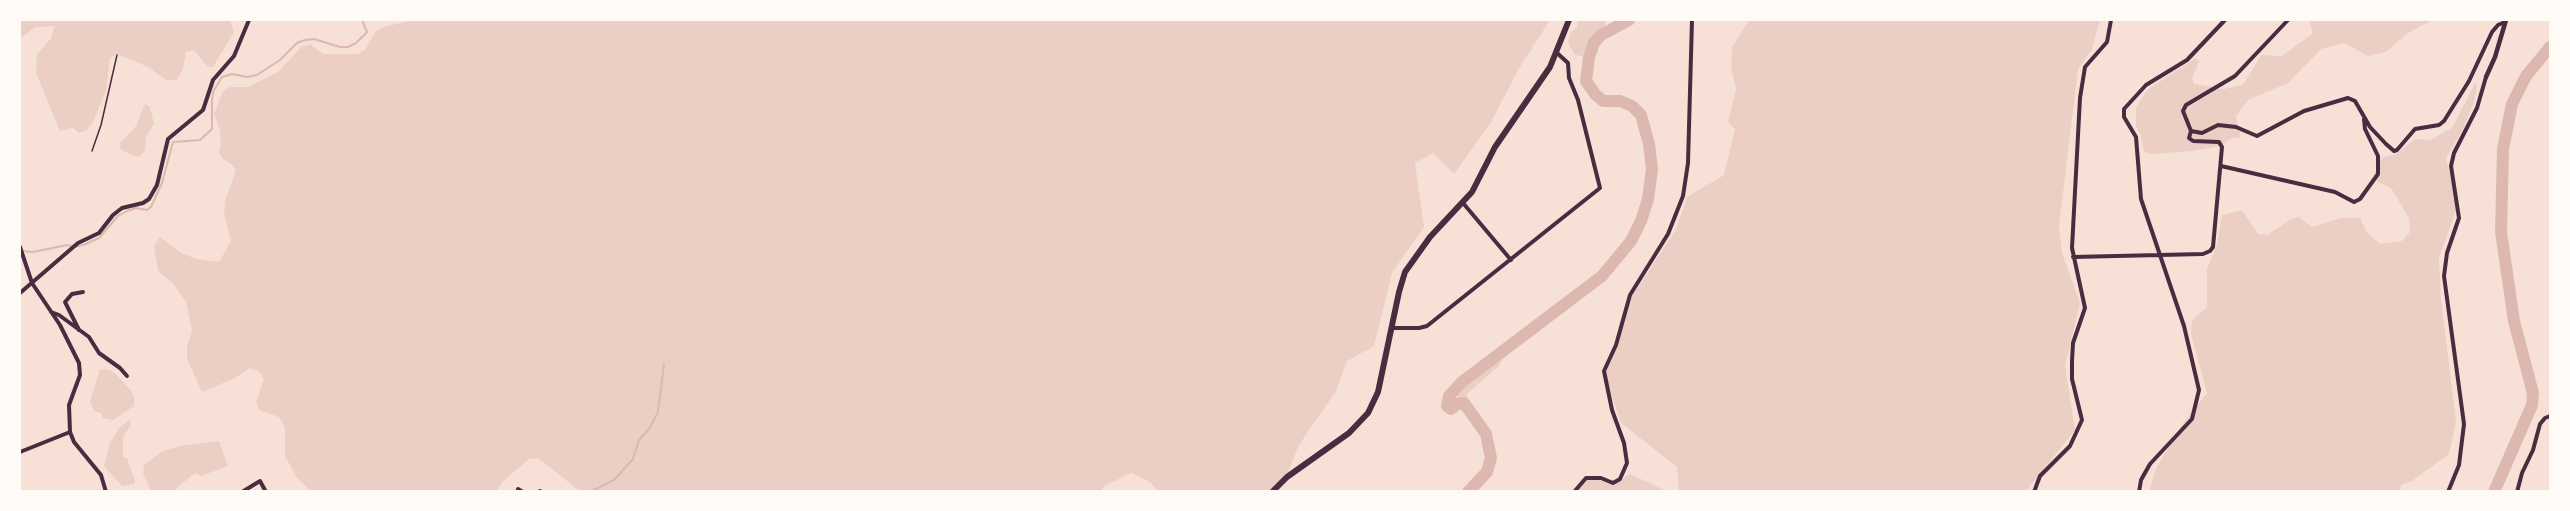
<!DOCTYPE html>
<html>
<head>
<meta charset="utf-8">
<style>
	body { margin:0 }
	#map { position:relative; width:2570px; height:511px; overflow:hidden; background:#f7e1d7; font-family:Lato,sans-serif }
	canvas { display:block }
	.frame { position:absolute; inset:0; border:21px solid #fffaf5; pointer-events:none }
</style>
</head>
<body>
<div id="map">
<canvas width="2570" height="511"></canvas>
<div class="frame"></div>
</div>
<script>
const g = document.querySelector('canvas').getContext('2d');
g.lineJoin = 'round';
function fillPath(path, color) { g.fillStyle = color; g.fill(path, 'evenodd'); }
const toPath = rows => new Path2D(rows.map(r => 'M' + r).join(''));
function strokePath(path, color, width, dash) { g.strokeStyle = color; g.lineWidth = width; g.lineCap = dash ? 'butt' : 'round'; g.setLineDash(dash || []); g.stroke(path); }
fillPath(toPath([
	[20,20,230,20,234,32,213,67,208,67,194,50,186,52,183,69,177,80,166,80,148,67,117,54,110,58,106,91,93,122,86,131,79,133,73,128,60,131,36,73,37,54,51,38,55,26,36,27,20,38],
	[414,20,1550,20,1518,70,1491,122,1454,174,1433,153,1415,163,1424,227,1392,273,1374,346,1347,361,1336,391,1299,445,1288,472,1269,491,1158,491,1150,482,1131,473,1103,487,1102,492,581,492,538,458,529,459,502,482,497,491,311,491,297,478,285,456,285,427,279,417,259,410,256,402,264,379,259,371,250,368,235,378,202,392,187,359,187,346,192,331,186,302,173,283,158,271,154,246,160,237,181,253,197,259,219,262,231,241,224,213,226,198,236,170,231,164,223,159,219,152,221,145,220,130,214,114,223,91,230,87,248,87,278,72,301,47,310,44,323,54,358,54,365,50,375,32,383,27],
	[1578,20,1602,20,1605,22,1605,28,1594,39,1582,56,1575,55,1568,42,1571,32,1577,28],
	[1749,20,2100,20,2092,49,2078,69,2059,226,2062,253,2080,303,2065,366,2075,430,2026,491,1679,491,1677,467,1621,423,1605,375,1610,360,1622,330,1630,300,1676,229,1687,197,1724,175,1735,129,1728,122,1736,89,1731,67,1732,48],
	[2309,20,2432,20,2408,33,2386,52,2368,56,2344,43,2321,49,2288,83,2248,100,2236,116,2241,138,2232,138,2220,146,2193,151,2152,154,2144,152,2141,136,2136,126,2136,108,2147,90,2196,58,2199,62,2192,78,2194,84,2224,89,2243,85,2261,55,2282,56,2313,33],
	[2476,82,2477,88,2474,102,2462,131,2446,158,2457,207,2439,258,2441,299,2456,422,2449,454,2412,481,2401,485,2400,491,2149,492,2156,469,2183,423,2207,393,2191,334,2192,320,2207,307,2207,269,2217,244,2222,215,2242,210,2258,234,2267,235,2291,219,2299,217,2312,227,2341,218,2360,218,2366,231,2380,244,2402,241,2410,232,2409,218,2391,188,2378,182,2374,174,2382,158,2396,154,2415,139,2430,140,2452,128],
	[145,104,150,107,154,124,146,136,145,150,140,157,135,156,121,150,119,144,136,126],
	[1505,354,1499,366,1467,394,1468,400,1463,402,1457,399,1460,388,1477,373],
	[100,369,110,370,116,374,132,392,134,398,134,406,113,420,103,418,101,413,94,411,90,401],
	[129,420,131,424,123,438,123,457,127,458,135,481,134,484,122,486,104,466,110,443,120,427],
	[219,441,228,466,201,476,195,473,173,491,151,491,143,473,144,465,149,461,163,451,180,446],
	[1630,474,1666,491,1575,492,1584,480,1592,478,1615,484]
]), '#ebcfc5');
strokePath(toPath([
	[22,251,33,252,67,245,75,247,86,244,99,238,118,216,127,211,136,208,147,210,151,207,162,183,173,142,200,140,212,129,212,100,213,92,222,77,232,74,247,77,257,75,280,60,297,43,305,40,314,39,340,47,348,47,356,43,367,32,362,20],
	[590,492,614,480,633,459,639,440,649,429,658,412,664,364]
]), '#dcb8b0', 2);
strokePath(toPath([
	[1468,492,1487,472,1491,458,1486,434,1464,403,1457,404,1451,409,1447,406,1449,396,1462,382,1602,276,1631,241,1641,221,1648,199,1652,169,1649,144,1641,115,1632,106,1620,101,1603,101,1595,94,1586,81,1589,57,1594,43,1601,35,1629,20],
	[2494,492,2532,405,2533,393,2514,321,2501,232,2503,149,2512,104,2526,76,2550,47]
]), '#dcb8b0', 12);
strokePath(toPath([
	[92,151,101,125,117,55]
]), '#4a2c40', 1.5);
strokePath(toPath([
	[2288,20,2235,76,2186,105,2183,111,2191,131,2202,133,2218,125,2236,127,2257,136,2304,111,2348,98,2355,101,2370,127,2386,144,2394,151,2397,150,2415,129,2439,125,2444,121,2469,81,2492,32,2498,25,2505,22],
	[2221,166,2335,192,2354,202,2360,199,2378,174,2378,156,2365,129,2364,119],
	[1463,203,1511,260],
	[20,247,32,283,60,325,79,363,80,375,69,405,70,432,74,442,101,475,106,492],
	[2073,257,2203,254,2210,251,2213,247,2222,147,2219,142,2193,141,2189,138,2191,131],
	[20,293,78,243,99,233,113,215,122,208,143,203,149,199,157,185,168,139,203,110,213,80,234,56,249,20],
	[51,312,59,315,89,337,99,353,120,368,127,376],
	[1392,328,1419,328,1427,326,1600,188,1578,100,1569,78,1568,63,1556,52],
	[79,330,65,302,72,294,83,292],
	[20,452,70,432],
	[518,489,523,492],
	[242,492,260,481,266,492],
	[540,492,540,491],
	[1574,492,1586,478,1601,478,1613,483,1620,479,1627,463,1624,443,1612,410,1604,371,1616,345,1630,295,1668,234,1683,196,1688,163,1692,20],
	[2034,492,2040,476,2070,446,2082,420,2072,379,2072,361,2073,343,2085,308,2072,248,2080,98,2085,67,2107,42,2111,20],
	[2139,492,2141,480,2150,464,2192,419,2199,390,2184,326,2141,199,2136,137,2124,117,2124,109,2146,85,2187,60,2225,20],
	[2448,492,2459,465,2464,424,2444,276,2447,253,2459,218,2451,166,2454,153,2477,108,2486,77],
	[2517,492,2522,473,2533,450,2540,424,2545,418,2550,416]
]), '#4a2c40', 4);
strokePath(toPath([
	[2486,77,2495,57,2506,20]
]), '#4a2c40', 4.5);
strokePath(toPath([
	[1272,492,1287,477,1349,433,1368,413,1378,392,1399,292,1405,272,1430,237,1472,192,1495,147,1550,67,1569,20]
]), '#4a2c40', 6);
</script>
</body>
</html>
